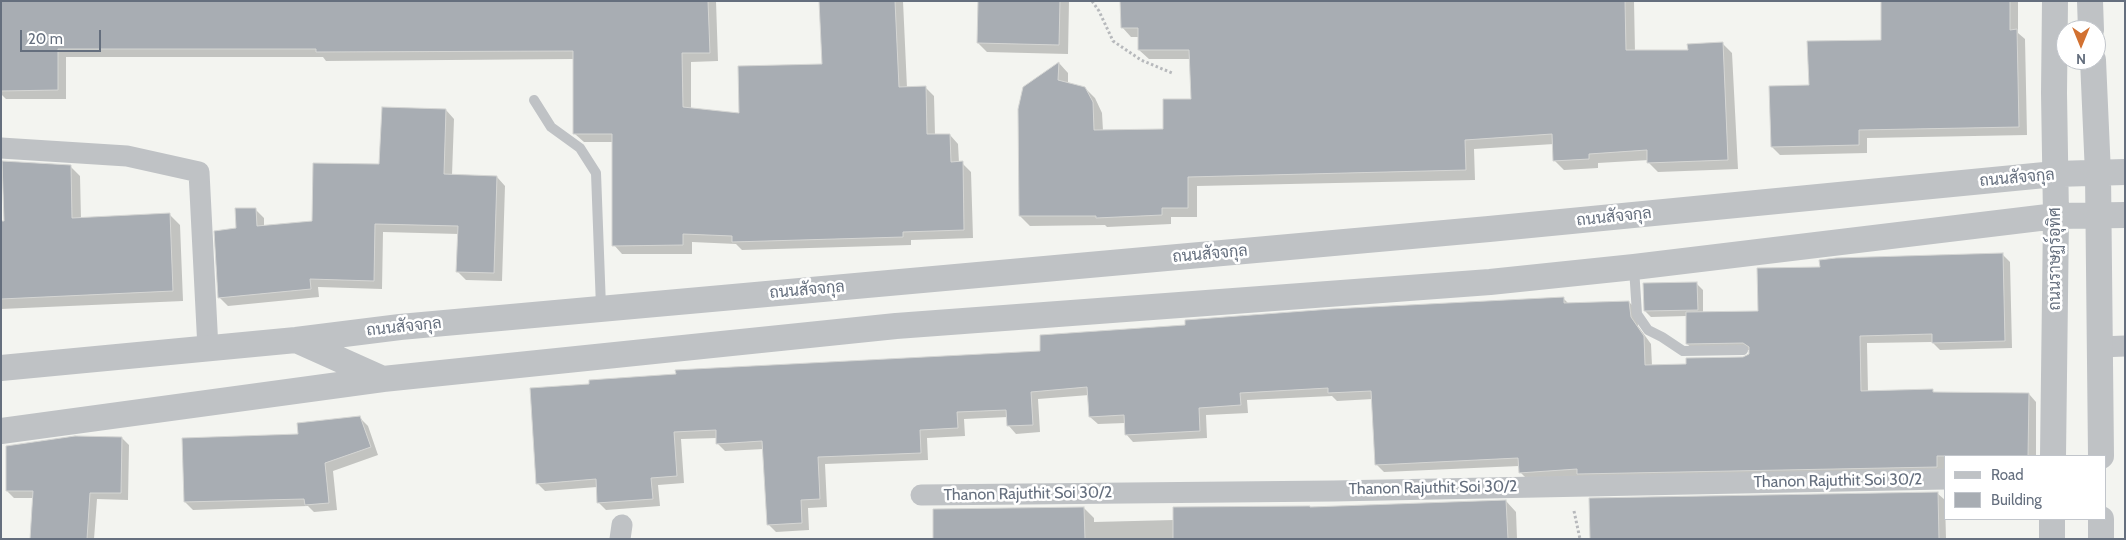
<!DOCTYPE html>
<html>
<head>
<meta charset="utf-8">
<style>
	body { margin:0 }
	#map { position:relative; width:2126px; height:540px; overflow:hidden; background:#f3f4f0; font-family:Cabin,sans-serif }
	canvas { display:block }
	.frame { position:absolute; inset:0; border:2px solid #656f7e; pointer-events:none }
	.legend { position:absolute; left:1944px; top:455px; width:162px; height:65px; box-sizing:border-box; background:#fff; border:1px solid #c1c5cb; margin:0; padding:6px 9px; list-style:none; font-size:15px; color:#656f7e }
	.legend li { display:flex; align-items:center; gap:10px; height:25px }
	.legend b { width:25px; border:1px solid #c1c5cb }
	.north { position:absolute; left:2056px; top:20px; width:50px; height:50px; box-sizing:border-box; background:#fff; border:1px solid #c1c5cb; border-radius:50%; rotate:180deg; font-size:14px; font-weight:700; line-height:20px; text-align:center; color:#656f7e }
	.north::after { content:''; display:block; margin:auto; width:18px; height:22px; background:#d27131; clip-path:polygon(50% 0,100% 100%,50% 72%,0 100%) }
	.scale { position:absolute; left:20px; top:30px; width:81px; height:22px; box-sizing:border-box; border:2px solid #656f7e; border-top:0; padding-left:6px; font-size:15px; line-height:18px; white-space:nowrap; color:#656f7e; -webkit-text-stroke:4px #fff; paint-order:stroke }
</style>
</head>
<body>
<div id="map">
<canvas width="2126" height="540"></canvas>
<div class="frame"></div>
<ul class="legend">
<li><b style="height:6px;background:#bfc2c5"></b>Road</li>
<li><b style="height:14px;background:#a8adb3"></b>Building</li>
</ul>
<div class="north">N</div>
<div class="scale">20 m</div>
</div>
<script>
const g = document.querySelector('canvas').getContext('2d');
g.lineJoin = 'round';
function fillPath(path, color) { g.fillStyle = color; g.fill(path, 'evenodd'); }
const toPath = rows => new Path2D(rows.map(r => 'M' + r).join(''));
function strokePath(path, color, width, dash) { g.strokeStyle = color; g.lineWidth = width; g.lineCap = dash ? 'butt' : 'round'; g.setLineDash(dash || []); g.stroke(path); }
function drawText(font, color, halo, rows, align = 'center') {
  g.font = font + ' Cabin,Sarabun,sans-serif'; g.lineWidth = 5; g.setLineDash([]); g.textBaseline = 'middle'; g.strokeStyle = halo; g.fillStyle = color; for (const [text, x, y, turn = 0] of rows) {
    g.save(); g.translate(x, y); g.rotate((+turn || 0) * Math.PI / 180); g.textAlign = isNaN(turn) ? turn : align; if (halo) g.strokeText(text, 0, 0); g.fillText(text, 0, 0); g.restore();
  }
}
fillPath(toPath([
	[1,1,716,1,718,61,691,62,691,109,740,114,823,65,820,1,903,1,907,88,925,87,934,96,935,135,950,135,958,144,959,163,962,163,971,172,973,238,911,240,911,245,742,250,736,244,692,242,692,254,622,254,614,245,613,142,584,142,575,134,574,59,326,61,323,57,66,57,66,99,6,99,1,94],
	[979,1,1069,1,1068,54,987,52,978,43],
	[1122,1,1634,1,1635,52,1689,51,1722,43,1732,53,1738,169,1658,172,1649,163,1649,160,1598,163,1598,168,1564,170,1554,160,1554,144,1474,149,1475,180,1197,186,1197,217,1171,217,1171,224,1107,227,1105,225,1030,226,1020,216,1059,63,1068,73,1068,84,1085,88,1095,98,1102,113,1103,131,1164,130,1192,100,1191,59,1149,59,1139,50,1139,37,1131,37,1122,27],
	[1882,1,2018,1,2018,33,2025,39,2027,135,1867,138,1867,153,1780,155,1772,147,1811,86,1882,41],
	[446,110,454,119,452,175,497,177,505,186,502,281,466,280,457,271,459,234,383,232,382,289,318,287,319,297,228,306,219,297,237,230,255,209,264,218,264,227,313,222],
	[70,166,80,176,81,219,170,215,180,225,183,301,1,309,1,222,5,222],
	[2002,254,2010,262,2012,348,1940,350,1932,342,1867,343,1868,392,1933,391,1935,393,2029,394,2036,402,2036,456,1945,456,1945,474,1528,480,1520,472,1519,466,1384,472,1376,464,1373,399,1337,401,1332,396,1247,400,1248,413,1206,415,1207,438,1133,442,1126,434,1125,423,1098,424,1090,417,1089,395,1038,399,1040,432,1016,434,1009,426,1008,417,964,419,965,436,927,438,928,460,825,464,827,507,808,508,809,530,776,532,768,524,764,449,725,451,717,443,717,438,681,439,684,483,658,485,660,506,606,510,598,502,597,487,545,491,537,483,531,390,1042,352,1563,298,1569,304,1629,302,1637,310,1638,326,1651,344,1652,366,1687,365,1743,358,1750,354,1750,350,1695,351,1687,344,1687,316,1651,317,1645,311,1696,283,1703,290,1703,313,1759,312,1821,268],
	[360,418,368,426,378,455,333,471,337,510,314,512,308,506,193,510,185,502,299,435],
	[122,438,129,445,128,500,97,499,94,539,31,539,34,498,14,498,7,491],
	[1937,493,1945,500,1946,539,1591,539],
	[1506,501,1516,512,1517,539,934,539,1084,508,1094,518,1094,522,1174,520,1311,508]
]), '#0003');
const building = toPath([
	[1,1,708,1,710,53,682,53,683,107,739,113,738,66,822,64,819,1,895,1,899,87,926,86,927,134,950,134,951,162,963,161,964,230,903,232,903,237,732,242,732,236,683,234,683,245,612,246,612,134,573,134,573,51,316,52,316,49,58,49,58,90,1,91,1,1],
	[978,1,1060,1,1059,45,977,43,978,1],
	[1120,1,1625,1,1626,50,1688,50,1687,44,1723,42,1728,160,1647,163,1647,150,1589,154,1589,159,1553,161,1552,134,1465,140,1466,170,1188,177,1188,208,1162,208,1162,215,1096,218,1096,216,1019,216,1018,109,1023,87,1059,62,1058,80,1085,87,1093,102,1094,130,1163,129,1163,99,1191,99,1189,50,1138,50,1138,28,1121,28,1120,1],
	[1881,1,2010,1,2010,30,2017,29,2019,127,1859,130,1859,145,1771,147,1769,86,1809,85,1807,41,1881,40,1881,1],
	[382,107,446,109,444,174,497,176,494,273,456,272,458,226,375,224,374,281,310,279,311,289,218,298,214,231,236,228,235,208,256,208,257,226,312,221,313,163,379,164,382,107],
	[2,161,71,165,72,218,170,213,173,291,1,299,1,221,4,221,2,161],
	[2003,253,2005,341,1932,343,1932,334,1860,336,1861,391,1933,389,1933,392,2029,393,2028,456,1937,456,1937,467,1577,474,1577,469,1519,473,1518,458,1375,465,1371,391,1328,393,1328,388,1240,393,1241,405,1199,408,1200,431,1125,435,1124,415,1089,417,1087,387,1031,392,1033,425,1007,426,1006,410,957,412,958,428,920,430,921,453,818,457,820,499,801,500,802,523,767,525,762,441,716,444,716,430,674,432,677,476,651,478,653,499,597,503,596,479,536,484,530,388,589,384,589,380,676,374,675,370,1040,351,1040,335,1185,325,1185,320,1331,309,1564,297,1564,303,1629,301,1631,317,1644,336,1645,365,1686,364,1686,358,1743,357,1749,354,1749,347,1743,343,1686,344,1686,312,1758,311,1757,268,1820,267,1819,260,1836,258,2003,253],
	[1697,282,1698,310,1644,311,1643,283,1697,282],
	[360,416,371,447,325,463,329,503,305,505,304,499,184,502,182,438,298,434,297,423,360,416],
	[75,436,122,437,121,493,90,493,87,539,30,539,33,491,6,491,6,446,75,436],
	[1938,492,1939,539,1590,539,1589,498,1938,492],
	[1506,500,1508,539,1173,539,1173,507,1310,506,1310,507,1506,500],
	[1084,507,1085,539,933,539,933,509,1084,507]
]);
fillPath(building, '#a8adb3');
strokePath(building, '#d4d5d3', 1);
strokePath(toPath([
	[1092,1,1099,11,1113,41,1141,60,1172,73],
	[1574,511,1580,539]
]), '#b7b9bc', 3, [2.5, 2.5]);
strokePath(toPath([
	[534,100,551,127,580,148,596,173,601,307],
	[1634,268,1637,314,1648,330,1662,337,1683,351,1743,350]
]), '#bfc2c5', 10);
strokePath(toPath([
	[1,148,127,156,199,172,208,349],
	[2100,347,2125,346],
	[921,495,1334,491,1945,479],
	[620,539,622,525]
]), '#bfc2c5', 21);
strokePath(toPath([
	[2090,1,2091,30],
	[2093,60,2098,174,2101,456],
	[296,340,383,379],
	[1,368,296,340,400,327,1489,229,2055,174,2125,172],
	[1,431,383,379,896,326,1490,282,1634,267,2056,216,2125,215],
	[2053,456,2056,216,2054,93,2055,1],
	[2052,539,2052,519],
	[2101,539,2101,519]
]), '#bfc2c5', 26);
drawText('16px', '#656f7e', '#fff', [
	["ถนนสัจจกุล",2017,178,-5],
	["ถนนสัจจกุล",1614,217,-6],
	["ถนนสัจจกุล",1210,254,-5],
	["ถนนราษฏร์อุทิศ",2055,259,-90],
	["ถนนสัจจกุล",807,290,-5],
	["ถนนสัจจกุล",404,327,-6],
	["Thanon Rajuthit Soi 30/2",1838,481,-1],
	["Thanon Rajuthit Soi 30/2",1433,488,-1],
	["Thanon Rajuthit Soi 30/2",1028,494,-1]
]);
</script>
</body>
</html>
